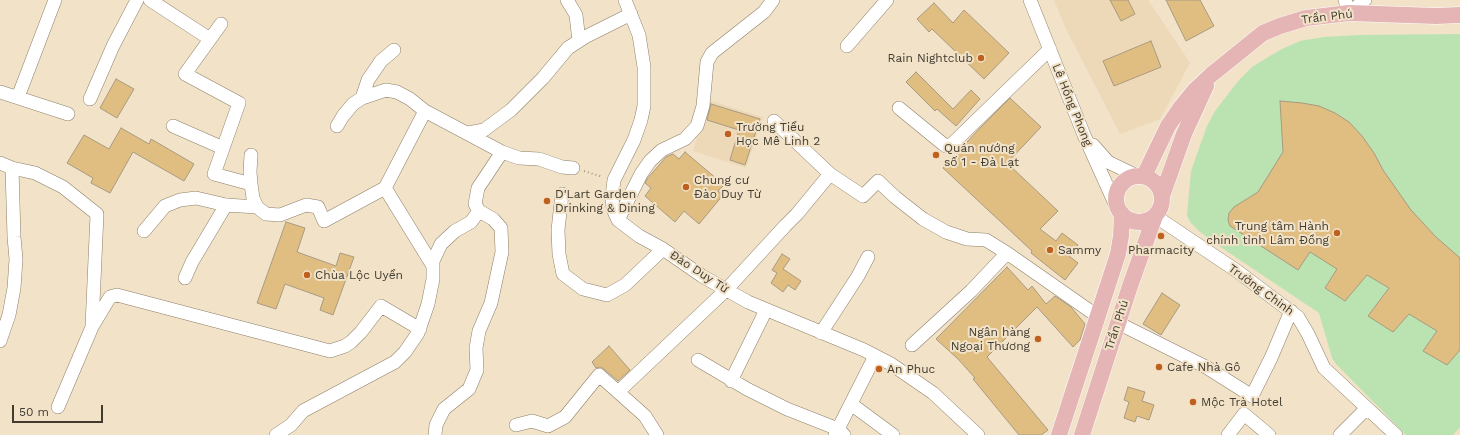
<!DOCTYPE html>
<html>
<head>
<meta charset="utf-8">
<style>
	body { margin:0 }
	#map { position:relative; width:1460px; height:435px; overflow:hidden; background:#f1e2c8; font-family:"Work Sans",sans-serif }
	canvas { display:block }
	.scale { position:absolute; left:12px; top:405px; width:91px; height:18px; box-sizing:border-box; border:2px solid #413b30; border-top:0; padding-left:5px; font-size:12px; line-height:14px; white-space:nowrap; color:#413b30; -webkit-text-stroke:3px #f1e2c8; paint-order:stroke }
</style>
</head>
<body>
<div id="map">
<canvas width="1460" height="435"></canvas>
<div class="scale">50 m</div>
</div>
<script>
const g = document.querySelector('canvas').getContext('2d');
g.lineJoin = 'round';
function fillPath(path, color) { g.fillStyle = color; g.fill(path, 'evenodd'); }
const toPath = rows => new Path2D(rows.map(r => 'M' + r).join(''));
function strokePath(path, color, width, dash) { g.strokeStyle = color; g.lineWidth = width; g.lineCap = dash ? 'butt' : 'round'; g.setLineDash(dash || []); g.stroke(path); }
function drawText(font, color, halo, rows, align = 'center') {
  g.font = font + ' "Work Sans",sans-serif'; g.lineWidth = 4; g.setLineDash([]); g.textBaseline = 'middle'; g.strokeStyle = halo; g.fillStyle = color; for (const [text, x, y, turn = 0] of rows) {
    g.save(); g.translate(x, y); g.rotate((+turn || 0) * Math.PI / 180); g.textAlign = isNaN(turn) ? turn : align; if (halo) g.strokeText(text, 0, 0); g.fillText(text, 0, 0); g.restore();
  }
}
fillPath(toPath([
	[1054,0,1148,0,1190,63,1160,119,1120,134,1066,29],
	[708,100,763,117,746,168,693,151]
]), '#edd9b8');
fillPath(toPath([
	[1460,34,1460,427,1453,435,1406,435,1336,364,1332,358,1319,313,1213,242,1199,231,1190,222,1187,215,1191,171,1207,126,1215,111,1239,80,1252,67,1280,50,1300,41,1324,37,1360,35]
]), '#bbe3b1');
const building = toPath([
	[1110,0,1128,0,1135,14,1121,21,1110,0],
	[1166,0,1200,0,1214,26,1186,41,1166,0],
	[934,3,953,23,964,10,1009,53,984,79,932,29,929,32,917,19,934,3],
	[1151,41,1161,67,1114,86,1103,61,1151,41],
	[916,72,953,109,971,90,980,99,956,126,937,109,935,111,906,82,916,72],
	[116,79,134,89,117,118,100,108,116,79],
	[1010,98,1041,127,1007,163,1058,211,1040,229,1056,241,1062,233,1078,245,1069,256,1078,263,1065,280,1031,253,1032,251,943,168,980,128,1010,98],
	[1280,101,1302,103,1319,106,1335,113,1349,122,1362,136,1374,153,1383,170,1411,210,1436,237,1460,258,1460,350,1447,365,1423,351,1437,331,1409,314,1393,332,1368,316,1389,288,1367,275,1345,301,1325,288,1337,269,1310,252,1298,270,1230,226,1228,220,1229,213,1234,207,1258,192,1283,152,1280,101],
	[711,104,760,119,745,165,730,160,739,130,707,120,711,104],
	[121,128,149,144,151,139,194,164,184,181,133,152,110,193,91,183,93,178,67,163,84,135,109,149,121,128],
	[685,152,724,185,718,191,723,195,699,224,684,211,675,222,645,196,651,188,645,183,647,179,666,157,673,154,679,159,685,152],
	[286,222,305,228,297,252,336,266,340,253,354,257,333,315,320,310,324,298,285,284,276,309,257,303,286,222],
	[782,254,790,259,783,269,801,281,795,290,788,285,783,292,771,283,777,273,772,270,782,254],
	[1007,267,1028,290,1032,286,1046,304,1055,296,1071,307,1085,324,1080,340,1073,347,1037,307,987,357,1048,430,1041,435,1019,435,973,379,975,378,958,359,936,339,1007,267],
	[1162,293,1180,305,1161,335,1143,324,1162,293],
	[609,346,630,370,618,381,604,369,600,367,596,368,592,362,609,346],
	[1128,387,1145,392,1142,401,1154,405,1149,420,1137,416,1135,422,1124,418,1129,402,1124,400,1128,387]
]);
fillPath(building, '#e0be82');
strokePath(building, '#a89a81', 1);
const minor = toPath([
	[150,0,210,39],
	[567,0,576,15,579,41],
	[625,0,639,35,644,67,644,106,641,120,634,140,614,180,612,196,613,209,618,220,639,236,663,249,702,276,748,302,864,350,891,364,933,393,978,435],
	[1030,0,1084,135,1117,208],
	[1345,0,1349,13,1365,0],
	[221,24,185,74,239,103,214,174,251,184],
	[847,46,887,0],
	[0,92,68,114],
	[18,97,55,0],
	[362,98,368,80,381,61,394,50],
	[90,99,113,46,137,0],
	[899,108,943,144,946,146,951,145,1050,49],
	[774,121,830,174,863,196,878,181,895,197,923,219,946,232,967,239,986,240,1007,253,1090,311,1099,315],
	[173,126,223,148],
	[337,126,343,116,353,104,362,98,386,90,397,92,410,99,425,111],
	[468,133,484,130,511,110,543,78,568,48,585,37,631,14],
	[1093,145,1108,162,1137,176],
	[251,155,250,172,251,184,253,198,257,207,266,214,280,215,306,205,318,207,324,221,385,188,425,111,502,152,519,158,539,159,562,167,573,168],
	[0,163,12,168,35,173,63,187,97,214,92,326],
	[385,188,433,266],
	[562,194,558,230,559,254,563,274,583,289,607,295,625,285,663,249],
	[1155,216,1237,271,1298,317,1308,334,1324,368,1396,435],
	[618,220,641,174,650,161,662,150,685,139,697,126,703,106,707,62,712,53,764,12,773,0],
	[144,231,165,206,180,200,196,198,226,205,257,207],
	[185,278,192,262,226,205],
	[1118,323,1206,367,1252,396,1271,358,1291,311],
	[821,333,858,276,868,257],
	[0,341,9,315,14,288,16,259,14,237,12,168],
	[912,345,971,291,1007,253],
	[698,360,747,389,787,409,838,429,844,435],
	[731,381,766,310],
	[618,392,726,290,785,226,797,214,830,174],
	[851,404,893,435],
	[58,407,92,327,110,297,117,295,330,351,345,346,351,342,361,332,381,306,420,329],
	[516,425,532,421,548,426,565,417,599,375,645,416,657,435],
	[276,435,291,425,303,411,395,362,405,352,418,333,428,304,433,279,433,261,441,244,455,231,471,222,479,211],
	[435,435,436,425,444,409,469,389,477,370,476,348,479,331,491,303,502,252,501,228,493,219,479,211,475,204,478,188,502,152],
	[835,435,875,356],
	[1228,435,1244,414,1269,435],
	[1340,435,1367,408]
]);
const major = toPath([
	'1116 199a23 23 0 1 1 46 0a23 23 0 1 1-46 0Z',
	[1144,176,1168,126,1181,107,1195,90,1211,75,1263,33,1280,26,1306,18,1349,13,1436,16,1460,15],
	[1162,196,1184,134,1206,86],
	[1059,435,1118,254,1121,236,1122,214],
	[1082,435,1130,286,1155,216]
]);
strokePath(minor, '#8d7f67', 14);
strokePath(major, '#fff', 17);
strokePath(toPath([
	[584,171,603,177]
]), '#a09682', 2, [1, 3]);
strokePath(minor, '#fff', 13);
strokePath(major, '#e5b5b5', 16);
for (const [x, y, r, color] of [
	[981,58,4,"#c0601e"],
	[728,134,4,"#c0601e"],
	[936,155,4,"#c0601e"],
	[686,187,4,"#c0601e"],
	[547,201,4,"#c0601e"],
	[1337,233,4,"#c0601e"],
	[1161,236,4,"#c0601e"],
	[1050,250,4,"#c0601e"],
	[307,275,4,"#c0601e"],
	[1038,339,4,"#c0601e"],
	[1159,367,4,"#c0601e"],
	[879,369,4,"#c0601e"],
	[1193,402,4,"#c0601e"]
]) { const dot = new Path2D(); dot.arc(x, y, r, 0, 2 * Math.PI); g.fillStyle = color; g.fill(dot); strokePath(dot, '#f1e2c8', 1.5); }
drawText('12px', '#413b30', '#f1e2c8', [
	["Trần Phú",1327,17,-7],
	["Lê Hồng Phong",1072,105,68],
	["Đào Duy Từ",699,272,33],
	["Trường Chinh",1261,290,36],
	["Trần Phú",1117,325,-72]
]);
drawText('12px', '#413b30', '#f1e2c8', [
	["Rain Nightclub",973,58,"right"],
	["Trường Tiểu",736,127],
	["Học Mê Linh 2",736,141],
	["Quán nướng",944,148],
	["số 1 - Đà Lạt",944,162],
	["Chung cư",694,180],
	["Đào Duy Từ",694,194],
	["D'Lart Garden",555,194],
	["Drinking & Dining",555,208],
	["Trung tâm Hành",1329,226,"right"],
	["chính tỉnh Lâm Đồng",1329,240,"right"],
	["Sammy",1058,250],
	["Pharmacity",1161,250,"center"],
	["Chùa Lộc Uyển",315,275],
	["Ngân hàng",1030,332,"right"],
	["Ngoại Thương",1030,346,"right"],
	["Cafe Nhà Gô",1167,367],
	["An Phuc",887,369],
	["Mộc Trà Hotel",1201,402]
], 'left');
</script>
</body>
</html>
